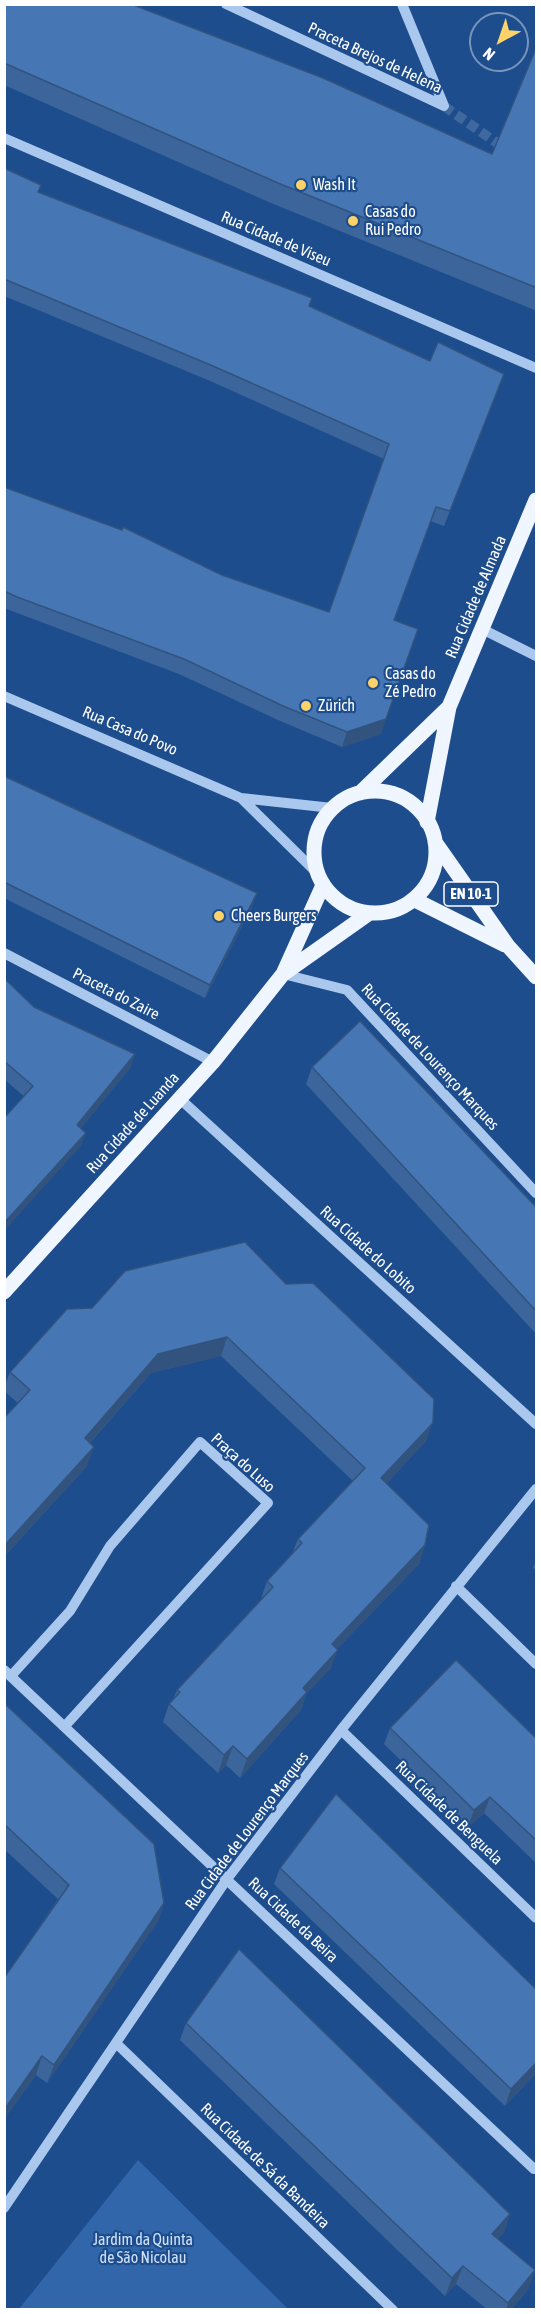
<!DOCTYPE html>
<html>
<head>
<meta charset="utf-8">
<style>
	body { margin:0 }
	#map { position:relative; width:541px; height:2314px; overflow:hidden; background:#1d4d8d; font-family:"Asap Condensed",sans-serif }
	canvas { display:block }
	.frame { position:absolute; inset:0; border:6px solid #fff; pointer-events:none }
	.north { position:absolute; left:469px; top:12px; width:60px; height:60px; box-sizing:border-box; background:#1d4d8d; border:2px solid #7794bb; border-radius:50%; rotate:220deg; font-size:16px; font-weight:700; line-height:24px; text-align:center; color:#fff }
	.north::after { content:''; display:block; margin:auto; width:21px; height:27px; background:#fcd269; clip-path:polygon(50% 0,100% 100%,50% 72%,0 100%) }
</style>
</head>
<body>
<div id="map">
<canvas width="541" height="2314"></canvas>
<div class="frame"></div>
<div class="north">N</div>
</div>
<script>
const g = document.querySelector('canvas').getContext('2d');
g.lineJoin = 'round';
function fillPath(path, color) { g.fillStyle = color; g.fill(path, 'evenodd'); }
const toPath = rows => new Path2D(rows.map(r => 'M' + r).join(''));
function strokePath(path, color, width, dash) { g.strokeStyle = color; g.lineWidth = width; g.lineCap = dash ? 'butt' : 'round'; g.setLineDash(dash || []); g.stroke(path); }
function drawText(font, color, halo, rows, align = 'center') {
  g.font = font + ' "Asap Condensed",sans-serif'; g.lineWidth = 4.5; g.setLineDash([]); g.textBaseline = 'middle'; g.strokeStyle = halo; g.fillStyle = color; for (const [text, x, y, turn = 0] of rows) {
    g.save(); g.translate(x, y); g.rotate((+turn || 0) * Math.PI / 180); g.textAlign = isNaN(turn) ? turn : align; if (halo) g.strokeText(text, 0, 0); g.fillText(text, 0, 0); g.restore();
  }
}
fillPath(toPath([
	[138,2160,288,2309,19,2309]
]), '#3167aa');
strokePath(toPath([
	[444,106,507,150]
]), '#3f689e', 10, [10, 5]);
strokePath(toPath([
	[226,4,444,106,402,4],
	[4,138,536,368],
	[482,629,536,656],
	[4,696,241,798,332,808],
	[241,798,317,873],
	[4,953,213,1062],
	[283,974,347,990,536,1193],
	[179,1098,536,1424],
	[456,1586,536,1664],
	[4,1670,534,2169],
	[11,1676,70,1611,110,1546,200,1442,268,1503,65,1726],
	[341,1730,536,1918],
	[117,2044,393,2310],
	[4,2208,227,1879,341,1730,536,1489]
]), '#aac8ed', 10);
strokePath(toPath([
	'314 852a61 61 0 1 1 122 0a61 61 0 1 1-122 0Z',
	[360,793,449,707],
	[427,822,449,707,536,500],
	[435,842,508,946,536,977],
	[415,900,505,945],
	[283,974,368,914],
	[4,1292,213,1062,283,974,323,885]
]), '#f0f6ff', 15);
fillPath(toPath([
	[4,4,492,154,537,46,537,311,271,203,4,85],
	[4,168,38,192,309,306,430,361,498,389,444,526,430,521,394,620,381,734,342,747,278,720,179,674,4,608,4,487,222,575,329,612,384,459,208,380,4,296],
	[4,776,252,907,205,998,4,898],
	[4,978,34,1007,135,1054,130,1068,81,1128,81,1146,4,1079],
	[312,1067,537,1208,537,1335,306,1084],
	[125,1271,426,1441,386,1484,425,1545,419,1564,337,1649,331,1668,306,1694,301,1710,240,1778,226,1765,218,1773,163,1722,169,1704,173,1699,177,1690,261,1600,261,1599,267,1581,292,1554,298,1539,353,1481,221,1356,151,1373,90,1443,87,1466,4,1557,4,1418,18,1403,4,1391,4,1388,10,1372,92,1308],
	[537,1558,537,1571,533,1568],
	[4,1703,164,1903,158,1921,47,2083,36,2075,4,2119,4,1978,58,1899,4,1849],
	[390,1728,537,1739,537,1864,484,1813,468,1827,384,1744],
	[280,1868,537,1990,537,2072,505,2106,274,1884],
	[186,2023,510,2214,504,2232,498,2239,529,2288,511,2310,488,2310,456,2284,445,2296,180,2040]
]), '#3c669b');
fillPath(toPath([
	[386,719,381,734,342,747,347,732],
	[257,893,252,907,205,998,210,985],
	[135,1054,130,1068,72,1139,77,1125],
	[86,1133,81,1146,4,1231,4,1223],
	[227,1337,221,1356,151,1373,78,1456,85,1438,158,1354],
	[433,1423,426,1441,374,1497,381,1478],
	[94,1447,87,1466,4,1557,4,1546],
	[425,1545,419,1564,325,1662,332,1644],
	[338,1650,331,1668,306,1694,301,1710,240,1778,247,1759,303,1688],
	[233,1746,226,1765,218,1773,224,1755],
	[490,1797,484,1813,468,1827,474,1810],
	[164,1903,158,1921,47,2083,54,2065],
	[42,2056,36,2075,4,2119,4,2110],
	[537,2062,537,2072,505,2106,511,2089],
	[510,2214,504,2232,486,2252,492,2234],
	[463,2266,456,2284,445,2296,452,2278],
	[535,2270,529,2288,511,2310,506,2310,508,2303]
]), '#31537e');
const building = toPath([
	[4,4,131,4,323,78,492,154,537,46,537,288,278,183,4,63,4,4],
	[4,168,41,185,38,192,312,298,309,306,430,361,438,342,504,374,450,511,436,507,394,620,418,629,386,719,347,732,283,706,184,659,17,597,4,591,4,487,122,530,123,527,222,575,329,612,389,444,213,366,4,279,4,168],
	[4,776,257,893,210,985,4,882,4,776],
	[4,978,34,1007,135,1054,77,1125,86,1133,4,1223,4,1118,33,1086,4,1061,4,978],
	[360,1021,537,1208,537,1312,312,1067,360,1021],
	[245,1242,286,1284,313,1283,434,1399,433,1423,381,1478,429,1525,425,1545,332,1644,338,1650,303,1688,307,1692,247,1759,233,1746,224,1755,169,1704,180,1692,177,1690,273,1587,267,1581,302,1543,298,1539,365,1468,227,1337,158,1354,85,1438,94,1447,4,1546,4,1418,30,1390,10,1372,67,1309,92,1308,125,1271,245,1242],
	[456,1660,537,1739,537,1841,490,1797,474,1810,390,1728,456,1660],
	[4,1703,154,1844,164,1903,54,2065,42,2056,4,2110,4,1978,69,1885,4,1824,4,1703],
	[336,1794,537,1990,537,2062,511,2089,280,1868,336,1794],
	[239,1949,510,2214,492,2234,535,2270,508,2303,463,2266,452,2278,186,2023,239,1949]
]);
fillPath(building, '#4677b4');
strokePath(building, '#31537e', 1.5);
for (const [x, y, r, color] of [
	[301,185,6,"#fcd269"],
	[353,221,6,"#fcd269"],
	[373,683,6,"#fcd269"],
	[306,706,6,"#fcd269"],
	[219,916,6,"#fcd269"]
]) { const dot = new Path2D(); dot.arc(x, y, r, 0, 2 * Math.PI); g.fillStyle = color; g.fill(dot); strokePath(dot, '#1d4d8d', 2); }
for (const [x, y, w] of [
	[471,894,54]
]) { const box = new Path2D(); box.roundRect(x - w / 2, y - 12, w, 24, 4.5); g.fillStyle = '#1d4d8d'; g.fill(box); strokePath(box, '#fff', 1.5); }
drawText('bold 15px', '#fff', null, [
	["EN 10-1",471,894]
]);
drawText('16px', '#fff', '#1d4d8d', [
	["Praceta Brejos de Helena",375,58,25],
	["Rua Cidade de Viseu",276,239,23],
	["Rua Cidade de Almada",476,597,-67],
	["Rua Casa do Povo",130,731,23],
	["Praceta do Zaire",116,994,27],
	["Rua Cidade de Lourenço Marques",430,1057,47],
	["Rua Cidade de Luanda",133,1123,-48],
	["Rua Cidade do Lobito",368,1250,42],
	["Praça do Luso",243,1463,42],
	["Rua Cidade de Benguela",449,1813,44],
	["Rua Cidade de Lourenço Marques",247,1831,-53],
	["Rua Cidade da Beira",293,1920,43],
	["Rua Cidade de Sá da Bandeira",265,2166,44]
]);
drawText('16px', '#fff', '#1d4d8d', [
	["Wash It",313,185],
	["Casas do",365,212],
	["Rui Pedro",365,230],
	["Casas do",385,674],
	["Zé Pedro",385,692],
	["Zürich",318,706],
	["Cheers Burgers",231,916]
], 'left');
drawText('16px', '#d0e2f9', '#1d4d8d', [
	["Jardim da Quinta",143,2240],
	["de São Nicolau",143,2258]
]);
</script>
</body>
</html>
